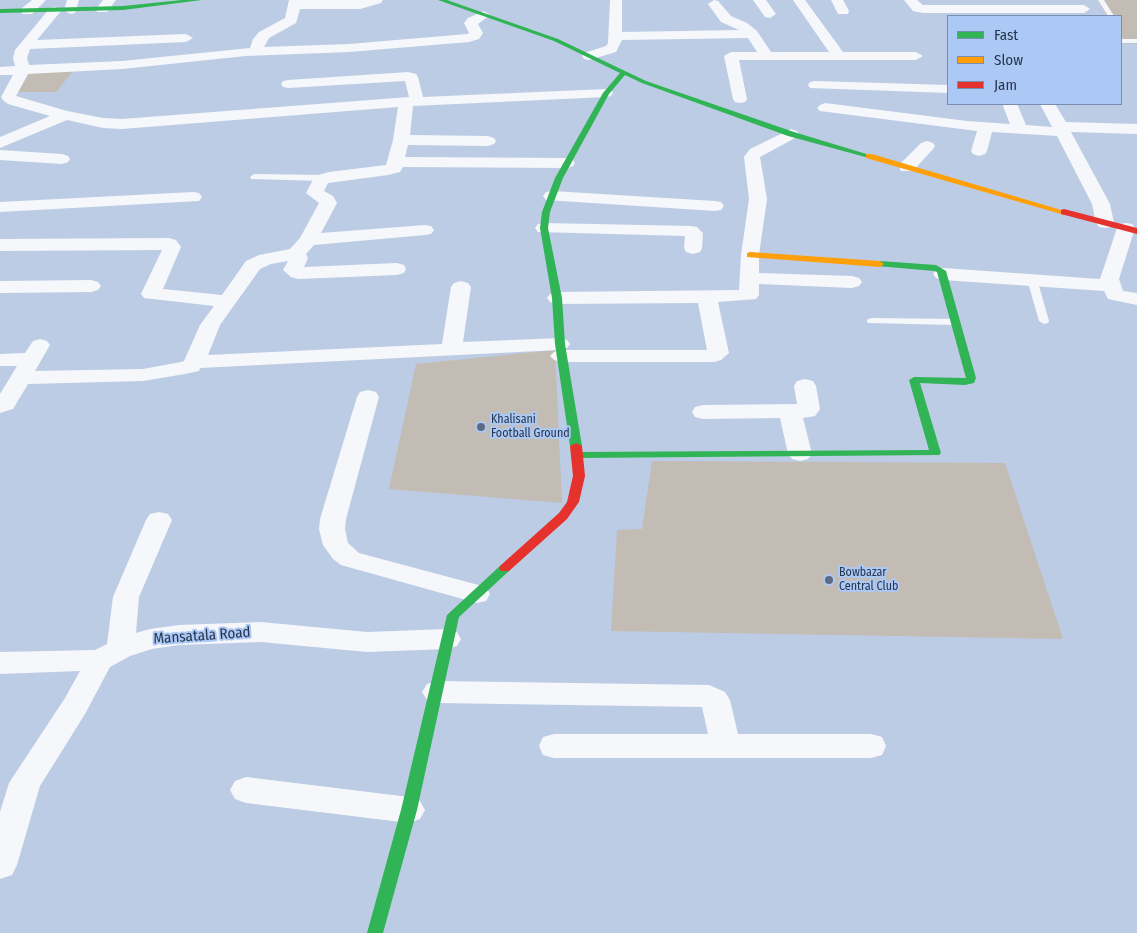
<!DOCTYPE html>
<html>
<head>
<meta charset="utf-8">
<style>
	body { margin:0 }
	#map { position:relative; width:1137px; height:933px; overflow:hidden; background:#bdcce5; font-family:"Fira Sans Condensed",sans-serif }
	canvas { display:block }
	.legend { position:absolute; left:947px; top:15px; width:175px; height:90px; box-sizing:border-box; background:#acc9f6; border:1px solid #778eb2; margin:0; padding:6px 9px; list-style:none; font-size:15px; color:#27364c }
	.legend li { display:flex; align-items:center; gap:10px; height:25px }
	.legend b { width:25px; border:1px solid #778eb2 }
</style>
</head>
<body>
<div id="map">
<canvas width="1137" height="933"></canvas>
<ul class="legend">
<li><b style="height:6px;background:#30b455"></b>Fast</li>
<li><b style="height:6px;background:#ff9f0a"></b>Slow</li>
<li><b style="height:6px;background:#e5322d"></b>Jam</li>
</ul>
</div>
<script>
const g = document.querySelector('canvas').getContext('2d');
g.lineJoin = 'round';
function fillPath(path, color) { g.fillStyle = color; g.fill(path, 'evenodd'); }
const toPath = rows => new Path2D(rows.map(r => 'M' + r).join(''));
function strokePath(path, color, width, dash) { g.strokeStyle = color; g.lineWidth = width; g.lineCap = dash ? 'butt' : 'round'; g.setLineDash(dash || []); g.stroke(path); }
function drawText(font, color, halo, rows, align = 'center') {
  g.font = font + ' "Fira Sans Condensed",sans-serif'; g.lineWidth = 4; g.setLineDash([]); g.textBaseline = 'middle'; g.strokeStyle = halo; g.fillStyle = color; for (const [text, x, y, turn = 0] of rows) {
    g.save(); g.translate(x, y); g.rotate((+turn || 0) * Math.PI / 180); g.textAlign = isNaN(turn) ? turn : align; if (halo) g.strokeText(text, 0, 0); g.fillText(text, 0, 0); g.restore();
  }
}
fillPath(toPath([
	[1098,0,1137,0,1137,44,1121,43,1121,16,1107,16],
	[74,70,56,92,18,92,30,72],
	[555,350,562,503,389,489,416,364],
	[652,461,1005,463,1063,639,611,631,617,530,642,529]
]), '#c2bcb5');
fillPath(toPath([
	[1098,0,1104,0,1114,16,1108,16,1098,0],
	[1121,39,1137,39,1137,43,1121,43,1121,39],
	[254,174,323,175,327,178,323,181,251,179,250,177,254,174],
	[1032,276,1037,279,1049,321,1048,323,1044,324,1039,321,1027,279,1032,276],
	[872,318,955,319,960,322,955,325,868,323,867,321,868,319,872,318]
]), '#f5f7fb');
fillPath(toPath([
	[32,0,46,0,32,14,22,14,21,11,22,8,32,0],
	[67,0,79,0,75,13,70,14,64,10,67,0],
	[103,0,116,0,107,12,97,12,96,9,103,0],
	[289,0,383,0,381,3,360,9,300,9,296,23,269,38,264,47,349,44,467,34,469,33,464,23,468,18,484,11,490,15,478,24,483,33,479,39,469,42,349,52,246,56,122,69,28,74,16,96,67,111,103,118,122,119,409,97,405,81,288,88,283,87,281,84,283,81,288,80,408,72,416,74,418,77,423,97,606,89,611,90,613,93,611,96,606,97,413,106,410,135,488,136,494,138,496,141,494,144,488,146,408,145,405,157,567,158,573,160,575,163,573,166,567,168,403,167,400,172,388,175,328,183,324,191,333,196,337,203,321,233,425,225,431,226,434,230,431,234,425,235,314,245,306,254,308,258,304,267,397,263,404,265,406,269,404,273,397,275,298,279,291,277,283,270,288,261,271,264,260,269,220,325,208,355,442,344,451,287,454,283,461,281,468,283,471,287,463,342,560,338,567,340,570,344,567,348,562,350,707,350,698,303,557,304,550,302,547,298,550,294,557,292,739,290,741,255,749,199,744,157,750,149,791,129,797,131,799,134,797,137,760,157,767,199,759,255,759,273,852,276,859,278,862,282,859,286,852,288,759,284,759,295,756,299,718,302,729,353,721,360,714,362,561,362,554,360,550,356,554,352,558,350,200,368,199,371,185,374,143,381,28,384,13,409,0,413,0,394,17,366,0,366,0,354,25,353,33,341,40,339,47,341,50,345,35,371,143,369,181,362,184,361,200,325,214,306,144,298,141,294,162,250,0,251,0,239,169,238,176,240,181,247,163,289,222,295,246,261,259,255,290,249,300,238,319,203,306,193,315,176,329,172,386,165,393,140,398,107,122,129,103,128,67,120,0,148,0,137,50,116,8,104,3,100,1,97,13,75,0,75,0,67,15,66,13,58,15,50,50,8,55,7,61,11,37,40,186,34,193,38,186,42,30,49,27,58,29,65,122,61,250,48,253,39,259,32,285,18,289,0],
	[610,0,622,0,622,32,739,30,721,22,708,4,714,0,718,1,731,16,747,23,757,31,771,52,829,52,793,0,805,0,843,52,916,52,923,56,916,60,739,60,747,99,745,102,740,103,735,102,733,99,724,56,731,52,757,52,748,38,622,40,616,52,589,60,584,59,582,56,584,53,606,46,608,43,610,0],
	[753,0,766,0,776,14,770,18,765,17,753,0],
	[831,0,843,0,849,11,848,14,838,14,831,0],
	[904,0,917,0,923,5,1084,5,1090,9,1084,13,923,13,913,11,904,0],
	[815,81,948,85,948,93,810,88,808,85,810,82,815,81],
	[825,103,967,121,1010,124,1003,106,1005,104,1017,104,1026,125,1052,127,1040,104,1055,104,1066,122,1137,124,1137,134,1071,132,1110,204,1114,223,1111,227,1105,228,1099,227,1096,223,1092,204,1057,136,992,132,987,151,985,154,979,156,973,154,971,151,977,131,820,111,817,108,820,105,825,103],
	[927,141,933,143,935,146,933,149,913,171,901,171,899,167,901,163,921,143,927,141],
	[0,150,62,154,68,156,70,159,68,162,62,164,0,160,0,150],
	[552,191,715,201,721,202,724,206,721,210,715,211,546,200,543,196,546,192,552,191],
	[193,192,199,193,202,197,199,201,0,212,0,202,193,192],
	[544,223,691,226,697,227,703,233,702,248,700,252,693,254,686,252,684,248,685,236,538,232,535,228,538,224,544,223],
	[1126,223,1132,224,1135,228,1119,279,1123,291,1137,293,1137,305,1108,299,1104,291,943,280,936,278,933,274,936,270,943,268,1100,279,1117,228,1120,224,1126,223],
	[91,280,98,282,101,286,98,290,91,292,0,293,0,281,91,280],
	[805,379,813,381,816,386,820,409,815,416,803,418,812,454,808,459,800,461,792,459,788,454,780,418,703,419,695,417,692,412,695,407,703,405,797,404,794,386,797,381,805,379],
	[368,390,376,392,379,397,346,519,345,529,348,543,359,553,486,587,490,594,486,601,477,603,341,565,333,559,323,545,319,529,320,519,357,397,360,392,368,390],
	[159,512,168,514,172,520,139,597,136,633,150,629,179,625,261,622,367,632,447,629,457,632,461,639,457,646,447,649,367,652,261,642,179,645,152,649,130,656,110,667,85,714,40,786,17,865,12,875,0,879,0,812,9,783,65,698,80,671,0,674,0,652,95,650,107,644,113,597,146,520,150,514,159,512],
	[437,681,709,685,725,692,730,700,738,734,871,734,882,737,886,746,882,755,871,758,554,758,543,755,539,746,543,737,554,734,708,734,702,707,437,703,427,700,422,692,427,684,437,681],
	[246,777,409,797,420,801,425,810,420,819,409,823,246,803,235,799,230,790,235,781,246,777]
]), '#f5f7fb');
fillPath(toPath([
	[182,0,202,0,123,10,0,13,0,9,123,6,182,0],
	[438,0,447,0,558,39,646,81,794,132,873,156,869,158,788,136,642,83,625,75,609,94,563,178,550,212,548,228,562,298,565,344,582,446,580,448,576,449,570,446,555,344,552,298,540,228,542,212,555,178,603,93,620,73,554,41,438,0],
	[880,261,936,265,946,271,976,378,974,383,965,385,920,383,941,453,939,455,578,458,572,455,578,452,929,450,909,380,914,377,966,378,937,272,934,271,877,266,877,262,880,261],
	[505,564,509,565,511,568,509,571,459,617,417,810,383,933,367,933,401,810,447,615,501,565,505,564]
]), '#30b455');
fillPath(toPath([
	[866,154,872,154,1068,212,1064,215,1061,214,866,158,866,154],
	[750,252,880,261,884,264,880,267,747,257,747,253,750,252]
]), '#ff9f0a');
fillPath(toPath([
	[1064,209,1137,228,1137,234,1061,214,1061,210,1064,209],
	[576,443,582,446,585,476,579,502,567,519,509,571,501,571,499,568,501,565,559,513,567,502,573,476,570,446,576,443]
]), '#e5322d');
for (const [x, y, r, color] of [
	[481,427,5,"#5c6a82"],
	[829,580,5,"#5c6a82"]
]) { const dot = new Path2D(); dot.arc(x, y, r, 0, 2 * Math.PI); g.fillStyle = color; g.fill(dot); strokePath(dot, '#acc9f6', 2); }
drawText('12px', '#27364c', '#acc9f6', [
	["Khalisani",491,420],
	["Football Ground",491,434],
	["Bowbazar",839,573],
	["Central Club",839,587]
], 'left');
drawText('15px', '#27364c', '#acc9f6', [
	["Mansatala Road",202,636,-4]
]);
</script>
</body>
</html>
